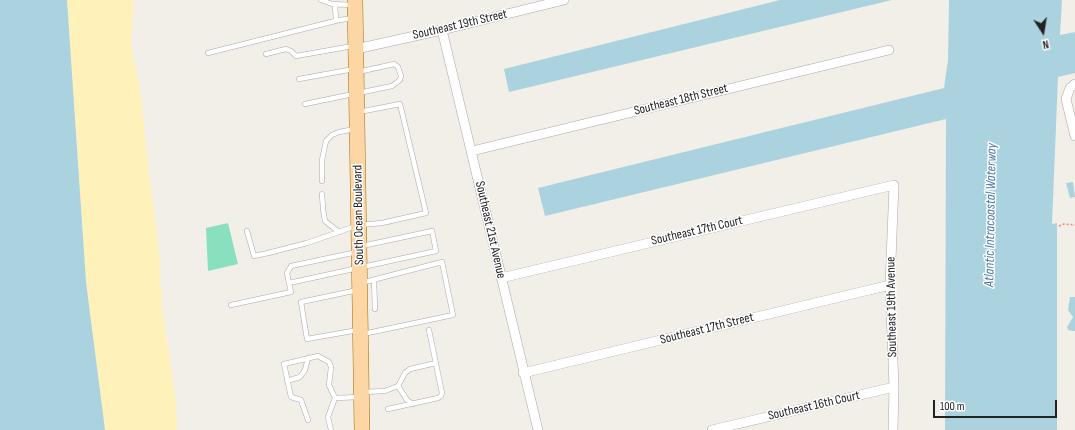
<!DOCTYPE html>
<html>
<head>
<meta charset="utf-8">
<style>
	body { margin:0 }
	#map { position:relative; width:1075px; height:430px; overflow:hidden; background:#f2efe9; font-family:"Sofia Sans Condensed",sans-serif }
	canvas { display:block }
	.north { position:absolute; left:1023px; top:12px; width:40px; height:40px; -webkit-text-stroke:3px #fff; paint-order:stroke; rotate:168deg; font-size:11px; font-weight:700; line-height:16px; text-align:center; color:#222 }
	.north::after { content:''; display:block; margin:auto; width:14px; height:18px; background:#222; clip-path:polygon(50% 0,100% 100%,50% 72%,0 100%) }
	.scale { position:absolute; left:933px; top:400px; width:124px; height:18px; box-sizing:border-box; border:2px solid #222; border-top:0; padding-left:5px; font-size:12px; line-height:14px; white-space:nowrap; color:#222; -webkit-text-stroke:3px #fff; paint-order:stroke }
</style>
</head>
<body>
<div id="map">
<canvas width="1075" height="430"></canvas>
<div class="north">N</div>
<div class="scale">100 m</div>
</div>
<script>
const g = document.querySelector('canvas').getContext('2d');
g.lineJoin = 'round';
function fillPath(path, color) { g.fillStyle = color; g.fill(path, 'evenodd'); }
const toPath = rows => new Path2D(rows.map(r => 'M' + r).join(''));
function strokePath(path, color, width, dash) { g.strokeStyle = color; g.lineWidth = width; g.lineCap = dash ? 'butt' : 'round'; g.setLineDash(dash || []); g.stroke(path); }
function drawText(font, color, halo, rows, align = 'center') {
  g.font = font + ' "Sofia Sans Condensed",sans-serif'; g.lineWidth = 3; g.setLineDash([]); g.textBaseline = 'middle'; g.strokeStyle = halo; g.fillStyle = color; for (const [text, x, y, turn = 0] of rows) {
    g.save(); g.translate(x, y); g.rotate((+turn || 0) * Math.PI / 180); g.textAlign = isNaN(turn) ? turn : align; if (halo) g.strokeText(text, 0, 0); g.fillText(text, 0, 0); g.restore();
  }
}
fillPath(toPath([
	[67,0,134,0,131,46,141,94,149,174,159,249,162,307,176,401,177,430,105,430,86,282]
]), '#fff1ba');
fillPath(toPath([
	[228,223,238,264,208,271,206,228]
]), '#88e0be');
fillPath(toPath([
	[0,0,67,0,86,282,105,430,0,430],
	[780,0,892,0,509,92,504,69],
	[949,0,1062,0,1060,35,1075,32,1075,73,1058,77,1052,224,1057,223,1057,430,945,430,946,119,545,216,538,188,944,88,948,60],
	[1073,182,1075,197,1070,198,1066,183],
	[1070,297,1075,297,1075,331,1073,331,1068,330,1067,327,1073,317,1068,310]
]), '#aad3df');
const lane = toPath([
	[321,0,332,4,352,5],
	[335,4,336,21],
	[208,53,339,20,354,18],
	[266,54,286,49,291,51,296,56,353,46],
	[299,79,354,69],
	[305,104,392,86,400,80,401,76,398,67,394,64,358,72],
	[322,181,322,160,326,141,332,135,339,132,355,129],
	[322,194,323,209,325,221,339,232],
	[247,231,254,256,268,253,307,243,359,225,382,223,426,213,400,104,359,112],
	[357,252,291,266,287,273,289,283,436,251,432,231,362,246],
	[374,280,375,309],
	[361,283,442,262,453,315,363,334],
	[358,290,301,302,307,339,358,330],
	[231,305,291,292,289,283],
	[287,381,300,377,305,370,308,358],
	[398,386,407,400,413,404],
	[363,392,385,391,398,386,405,373,410,369,436,363],
	[388,409,438,398,441,396,442,393,429,330],
	[308,420,301,400,291,397,284,364,318,356,329,362,331,367,329,385,335,398,360,397],
	[331,430,328,417,335,398]
]);
const street = toPath([
	[442,30,538,430],
	[356,49,442,30,564,0],
	[1075,84,1070,88,1066,99,1075,136],
	[472,151,889,50],
	[501,278,894,185,890,285,894,387,893,430],
	[523,373,890,285],
	[712,430,894,387]
]);
const primary = toPath([
	[355,0,362,430]
]);
strokePath(lane, '#a9a9a9', 5.5);
strokePath(street, '#a9a9a9', 10);
strokePath(primary, '#a06b00', 16);
strokePath(toPath([
	[1059,226,1064,224,1075,225]
]), '#fa8072', 1.5, [2, 2]);
strokePath(lane, '#fff', 4.5);
strokePath(street, '#fff', 9);
strokePath(primary, '#fcd6a4', 15);
drawText('13px', '#222', '#fff', [
	["Southeast 19th Street",460,25,-13],
	["Southeast 18th Street",681,100,-14],
	["South Ocean Boulevard",359,215,-91],
	["Southeast 21st Avenue",490,230,77],
	["Southeast 17th Court",697,231,-13],
	["Southeast 19th Avenue",892,307,-91],
	["Southeast 17th Street",707,329,-14],
	["Southeast 16th Court",814,406,-13]
]);
drawText('italic 14px', '#4a7aab', '#fff', [
	["Atlantic Intracoastal Waterway",991,215,-89]
]);
</script>
</body>
</html>
